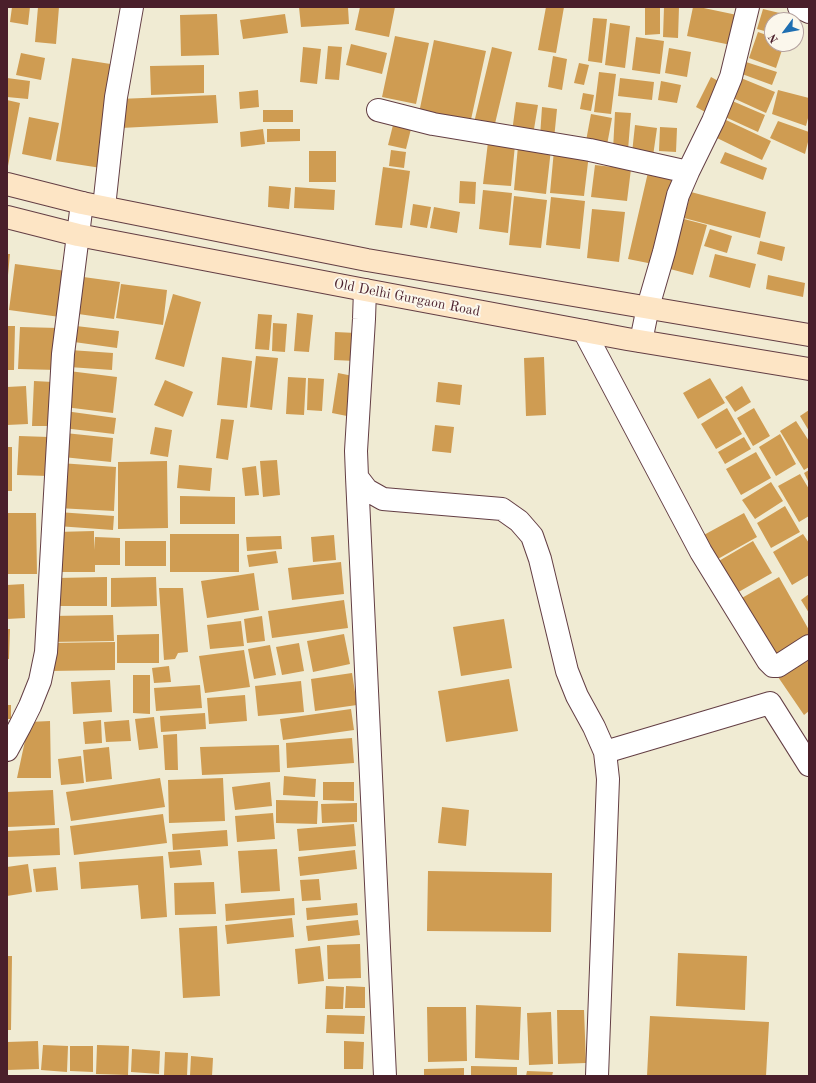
<!DOCTYPE html>
<html>
<head>
<meta charset="utf-8">
<style>
	body { margin:0 }
	#map { position:relative; width:816px; height:1083px; overflow:hidden; background:#f0ebd3; font-family:"Old Standard TT",serif }
	canvas { display:block }
	.frame { position:absolute; inset:0; border:8px solid #4a1f2b; pointer-events:none }
	.north { position:absolute; left:764px; top:12px; width:40px; height:40px; box-sizing:border-box; background:#fbf7ec; border:1px solid #b4a19f; border-radius:50%; rotate:238deg; font-size:11px; font-weight:700; line-height:16px; text-align:center; color:#4a1f2b }
	.north::after { content:''; display:block; margin:auto; width:14px; height:18px; background:#1f6fb2; clip-path:polygon(50% 0,100% 100%,50% 72%,0 100%) }
</style>
</head>
<body>
<div id="map">
<canvas width="816" height="1083"></canvas>
<div class="frame"></div>
<div class="north">N</div>
</div>
<script>
const g = document.querySelector('canvas').getContext('2d');
g.lineJoin = 'round';
function fillPath(path, color) { g.fillStyle = color; g.fill(path, 'evenodd'); }
const toPath = rows => new Path2D(rows.map(r => 'M' + r).join(''));
function strokePath(path, color, width, dash) { g.strokeStyle = color; g.lineWidth = width; g.lineCap = dash ? 'butt' : 'round'; g.setLineDash(dash || []); g.stroke(path); }
function drawText(font, color, halo, rows, align = 'center') {
  g.font = font + ' "Old Standard TT",serif'; g.lineWidth = 4; g.setLineDash([]); g.textBaseline = 'middle'; g.strokeStyle = halo; g.fillStyle = color; for (const [text, x, y, turn = 0] of rows) {
    g.save(); g.translate(x, y); g.rotate((+turn || 0) * Math.PI / 180); g.textAlign = isNaN(turn) ? turn : align; if (halo) g.strokeText(text, 0, 0); g.fillText(text, 0, 0); g.restore();
  }
}
fillPath(toPath([
	[12,7,30,7,28,25,10,22],
	[38,7,59,7,56,44,35,42],
	[299,7,348,7,349,24,301,27],
	[360,7,395,7,389,37,355,30],
	[546,7,564,7,556,53,538,50],
	[645,7,660,7,660,34,645,35],
	[664,7,679,7,678,38,663,37],
	[693,7,699,7,737,15,731,45,687,36],
	[763,9,796,17,795,20,772,20,772,33,757,29],
	[217,14,219,55,181,56,180,15],
	[285,14,288,33,243,39,240,20],
	[593,18,607,19,602,63,588,61],
	[610,23,630,26,625,68,605,65],
	[758,32,772,37,772,44,784,44,776,68,749,58],
	[395,36,429,43,416,104,382,97],
	[636,37,664,41,660,74,632,70],
	[434,40,486,51,470,124,419,113],
	[351,44,387,53,382,74,346,65],
	[328,46,342,47,339,80,325,79],
	[303,47,321,49,317,84,300,82],
	[492,47,512,52,493,132,473,127],
	[669,48,691,52,687,77,665,73],
	[21,53,45,58,41,80,16,75],
	[553,56,567,59,562,90,548,87],
	[72,58,117,65,101,168,56,161],
	[746,62,777,72,772,85,742,74],
	[579,63,589,65,584,85,574,83],
	[204,65,204,93,151,95,150,66],
	[599,72,616,74,611,114,594,112],
	[711,77,722,83,707,113,696,107],
	[7,78,30,81,28,99,7,97],
	[620,78,654,82,652,100,618,96],
	[741,78,775,92,766,113,733,98],
	[661,81,681,85,677,103,658,100],
	[258,90,259,107,240,109,239,92],
	[778,90,809,98,809,114,806,126,772,114],
	[583,93,594,95,591,111,580,109],
	[216,95,218,123,121,128,119,99],
	[7,100,20,103,8,166,7,166],
	[730,100,765,115,758,132,723,116],
	[516,102,538,105,533,135,512,132],
	[542,107,557,109,554,139,540,137],
	[263,110,293,110,293,122,263,122],
	[615,112,631,113,628,150,613,150],
	[591,114,612,118,607,145,586,141],
	[29,117,59,123,51,160,22,154],
	[726,120,771,141,762,160,717,138],
	[394,121,412,125,406,149,388,145],
	[778,121,809,132,809,138,805,154,770,138],
	[635,125,657,128,653,156,632,153],
	[660,127,677,128,676,152,659,151],
	[263,129,265,144,241,147,240,132],
	[267,129,300,129,300,141,267,142],
	[488,142,515,145,511,186,483,184],
	[518,146,551,149,546,194,514,190],
	[391,150,406,152,404,168,389,166],
	[554,150,589,154,584,196,550,193],
	[309,151,336,151,336,182,309,182],
	[725,152,767,168,763,180,720,163],
	[595,165,631,169,627,201,591,197],
	[383,167,410,171,402,228,375,225],
	[649,168,674,174,653,264,628,259],
	[460,181,476,182,475,204,459,203],
	[269,186,291,188,289,209,268,207],
	[295,187,335,190,334,210,294,208],
	[483,190,512,193,508,233,479,229],
	[691,192,766,212,760,238,684,218],
	[514,196,547,200,541,248,509,245],
	[551,197,585,201,580,249,546,245],
	[413,204,431,207,427,228,410,225],
	[434,207,460,212,457,233,430,228],
	[592,209,625,212,619,262,587,258],
	[684,219,707,225,693,275,670,269],
	[710,229,732,236,727,253,704,246],
	[760,241,785,247,782,261,757,254],
	[7,254,10,254,8,275,7,275],
	[715,254,756,264,750,288,709,277],
	[15,264,66,271,60,317,9,310],
	[768,275,805,283,803,297,766,289],
	[76,276,120,282,114,319,71,313],
	[121,284,167,290,163,325,116,318],
	[173,294,201,302,184,367,155,359],
	[297,313,313,315,309,352,294,351],
	[258,314,272,315,269,350,255,349],
	[273,323,287,324,285,352,272,351],
	[7,326,15,326,14,370,7,370],
	[76,326,119,331,117,348,74,342],
	[20,327,58,328,57,370,18,369],
	[335,332,356,333,355,361,334,360],
	[70,350,113,353,112,370,69,367],
	[256,356,278,358,272,410,250,407],
	[222,357,252,361,247,408,217,405],
	[544,357,546,415,526,416,524,358],
	[69,371,117,377,113,413,65,407],
	[338,373,353,376,347,416,332,413],
	[288,377,306,378,304,415,286,414],
	[308,378,324,379,322,411,307,410],
	[710,378,725,403,698,419,683,393],
	[165,380,193,392,183,417,154,405],
	[34,381,53,382,52,426,32,426],
	[438,382,462,385,460,405,436,402],
	[26,386,28,424,7,425,7,387],
	[742,386,751,402,735,412,725,397],
	[727,408,742,434,716,449,701,424],
	[754,408,770,436,753,446,737,418],
	[809,410,809,431,800,416],
	[65,411,116,418,114,434,63,428],
	[221,419,234,420,228,460,216,458],
	[796,421,809,441,809,467,804,470,780,431],
	[435,425,454,427,451,453,432,451],
	[155,427,172,430,168,457,150,454],
	[65,433,113,438,111,462,63,457],
	[780,434,796,464,776,476,759,447],
	[19,436,49,437,48,476,17,475],
	[744,437,751,449,725,464,718,452],
	[7,447,12,447,12,491,7,491],
	[756,452,771,478,741,495,726,469],
	[277,460,280,495,263,497,260,461],
	[167,461,168,528,118,529,118,462],
	[60,463,116,467,114,511,57,508],
	[179,465,212,468,210,491,177,488],
	[256,466,259,495,245,496,242,468],
	[809,470,809,483,804,473],
	[800,474,809,489,809,516,799,522,778,486],
	[771,482,783,501,755,519,742,500],
	[180,496,235,497,235,524,180,524],
	[785,506,800,532,771,548,757,523],
	[58,512,114,516,113,530,57,526],
	[7,513,36,513,37,574,7,574],
	[744,513,757,537,716,560,702,536],
	[94,531,94,550,95,537,120,538,120,565,95,565,95,572,57,572,56,532],
	[170,534,239,534,239,572,170,572],
	[803,534,809,543,809,575,792,585,773,552],
	[334,535,336,560,313,562,311,537],
	[281,536,282,549,247,551,246,537],
	[125,541,166,541,166,566,125,566],
	[753,541,772,573,735,594,717,562],
	[276,551,278,563,249,567,247,555],
	[341,562,344,594,292,600,288,568],
	[254,573,259,610,207,618,201,581],
	[107,577,107,606,56,606,56,578],
	[156,577,157,606,111,607,111,578],
	[779,577,809,630,809,642,776,661,740,599],
	[24,584,25,618,7,619,7,585],
	[159,588,183,588,188,652,178,653,175,659,164,660],
	[809,594,809,613,801,600],
	[344,600,348,628,272,638,268,611],
	[113,615,114,641,51,642,51,616],
	[262,616,265,641,247,643,244,619],
	[504,619,512,668,461,676,453,627],
	[241,621,244,646,210,649,207,625],
	[7,629,10,629,9,659,7,659],
	[159,634,159,663,117,663,117,635],
	[344,634,350,664,313,672,307,641],
	[115,642,115,670,50,671,50,643],
	[299,643,304,671,282,675,276,647],
	[270,645,276,675,254,679,248,649],
	[244,650,250,687,205,693,199,656],
	[809,652,809,711,804,715,776,674],
	[169,666,171,682,154,683,152,668],
	[352,673,357,705,315,711,311,679],
	[133,675,150,675,150,714,133,713],
	[509,679,518,731,446,742,438,691],
	[110,680,112,712,73,714,71,682],
	[301,681,304,712,258,716,255,686],
	[200,685,202,708,156,711,154,688],
	[245,695,247,721,209,724,207,698],
	[7,705,11,705,11,719,7,719],
	[351,709,354,730,283,740,280,719],
	[205,713,206,729,161,732,160,716],
	[154,717,158,748,139,750,135,719],
	[101,720,102,743,85,744,83,722],
	[129,720,131,741,106,742,104,722],
	[50,721,51,778,17,778,29,722],
	[177,734,178,770,165,770,163,735],
	[352,738,354,763,287,768,286,743],
	[279,745,280,772,202,775,200,747],
	[109,747,112,779,86,782,83,750],
	[81,756,84,783,61,785,58,759],
	[284,776,316,779,315,797,283,795],
	[160,778,165,807,71,821,66,792],
	[223,778,225,821,169,823,168,780],
	[270,782,272,806,235,810,232,787],
	[323,782,354,782,354,801,323,800],
	[53,790,55,825,7,827,7,792],
	[276,800,318,801,317,824,276,823],
	[357,803,357,822,322,823,321,804],
	[442,807,469,810,466,846,438,843],
	[273,813,275,839,237,842,235,816],
	[163,814,167,843,74,855,70,826],
	[354,824,356,846,299,851,297,829],
	[59,828,60,855,7,857,7,831],
	[227,830,228,846,173,850,172,834],
	[277,849,280,891,241,893,238,851],
	[200,850,202,865,170,868,168,852],
	[355,850,357,869,300,876,298,857],
	[163,856,167,917,141,919,138,885,81,889,79,862],
	[28,864,32,892,7,896,7,867],
	[56,867,58,890,36,892,33,869],
	[428,871,552,873,551,932,427,931],
	[319,879,321,900,302,901,300,880],
	[214,882,216,914,175,915,174,883],
	[294,898,295,915,226,921,225,904],
	[357,903,358,915,307,920,306,908],
	[292,918,294,937,227,944,225,925],
	[358,920,360,935,308,941,306,926],
	[217,926,220,996,183,998,179,928],
	[360,944,361,978,328,979,327,945],
	[320,946,324,981,298,984,295,949],
	[678,953,747,956,745,1010,676,1006],
	[7,956,12,956,11,1030,7,1030],
	[326,986,344,987,343,1009,325,1009],
	[346,986,365,987,365,1008,345,1008],
	[476,1005,521,1007,519,1060,475,1058],
	[427,1007,466,1007,467,1061,428,1062],
	[557,1010,584,1010,586,1063,558,1064],
	[551,1012,553,1064,529,1065,527,1013],
	[327,1015,365,1016,364,1034,326,1033],
	[650,1016,769,1022,766,1076,647,1076],
	[38,1041,39,1069,7,1070,7,1042],
	[344,1041,364,1042,363,1069,344,1069],
	[43,1045,68,1046,67,1072,41,1070],
	[97,1045,129,1046,128,1075,96,1074],
	[70,1046,93,1046,93,1072,70,1071],
	[132,1049,160,1051,159,1074,131,1072],
	[165,1052,188,1053,187,1076,164,1075],
	[191,1056,213,1058,212,1076,190,1076],
	[471,1066,517,1067,517,1076,471,1076],
	[464,1068,464,1076,424,1076,424,1069],
	[527,1071,553,1072,552,1076,526,1076]
]), '#cf9c52');
const minor = toPath([
	[799,7,809,12],
	[378,110,433,124,590,150,688,172],
	[104,207,116,97,132,7],
	[365,290,364,319,356,451,357,477,367,490,383,499,502,509,519,521,532,536,540,559,567,671,577,696,594,727,605,752,608,779,597,1076],
	[584,331,701,552,768,661,773,666,778,666,809,646],
	[641,341,648,307,664,252,678,195,688,172,713,121,731,77,748,7],
	[357,477,385,1076],
	[7,750,20,726,30,706,40,681,46,652,63,354,82,203],
	[605,752,770,703,809,765]
]);
const secondary = toPath([
	[7,184,82,203,367,260,809,335],
	[7,217,78,235,365,290,627,339,809,369]
]);
strokePath(minor, '#633e44', 24);
strokePath(secondary, '#633e44', 24);
strokePath(minor, '#fff', 22);
strokePath(secondary, '#fde5c5', 22);
drawText('14px', '#4a1f2b', '#fbf7ec', [
	["Old Delhi Gurgaon Road",407,298,11]
]);
</script>
</body>
</html>
